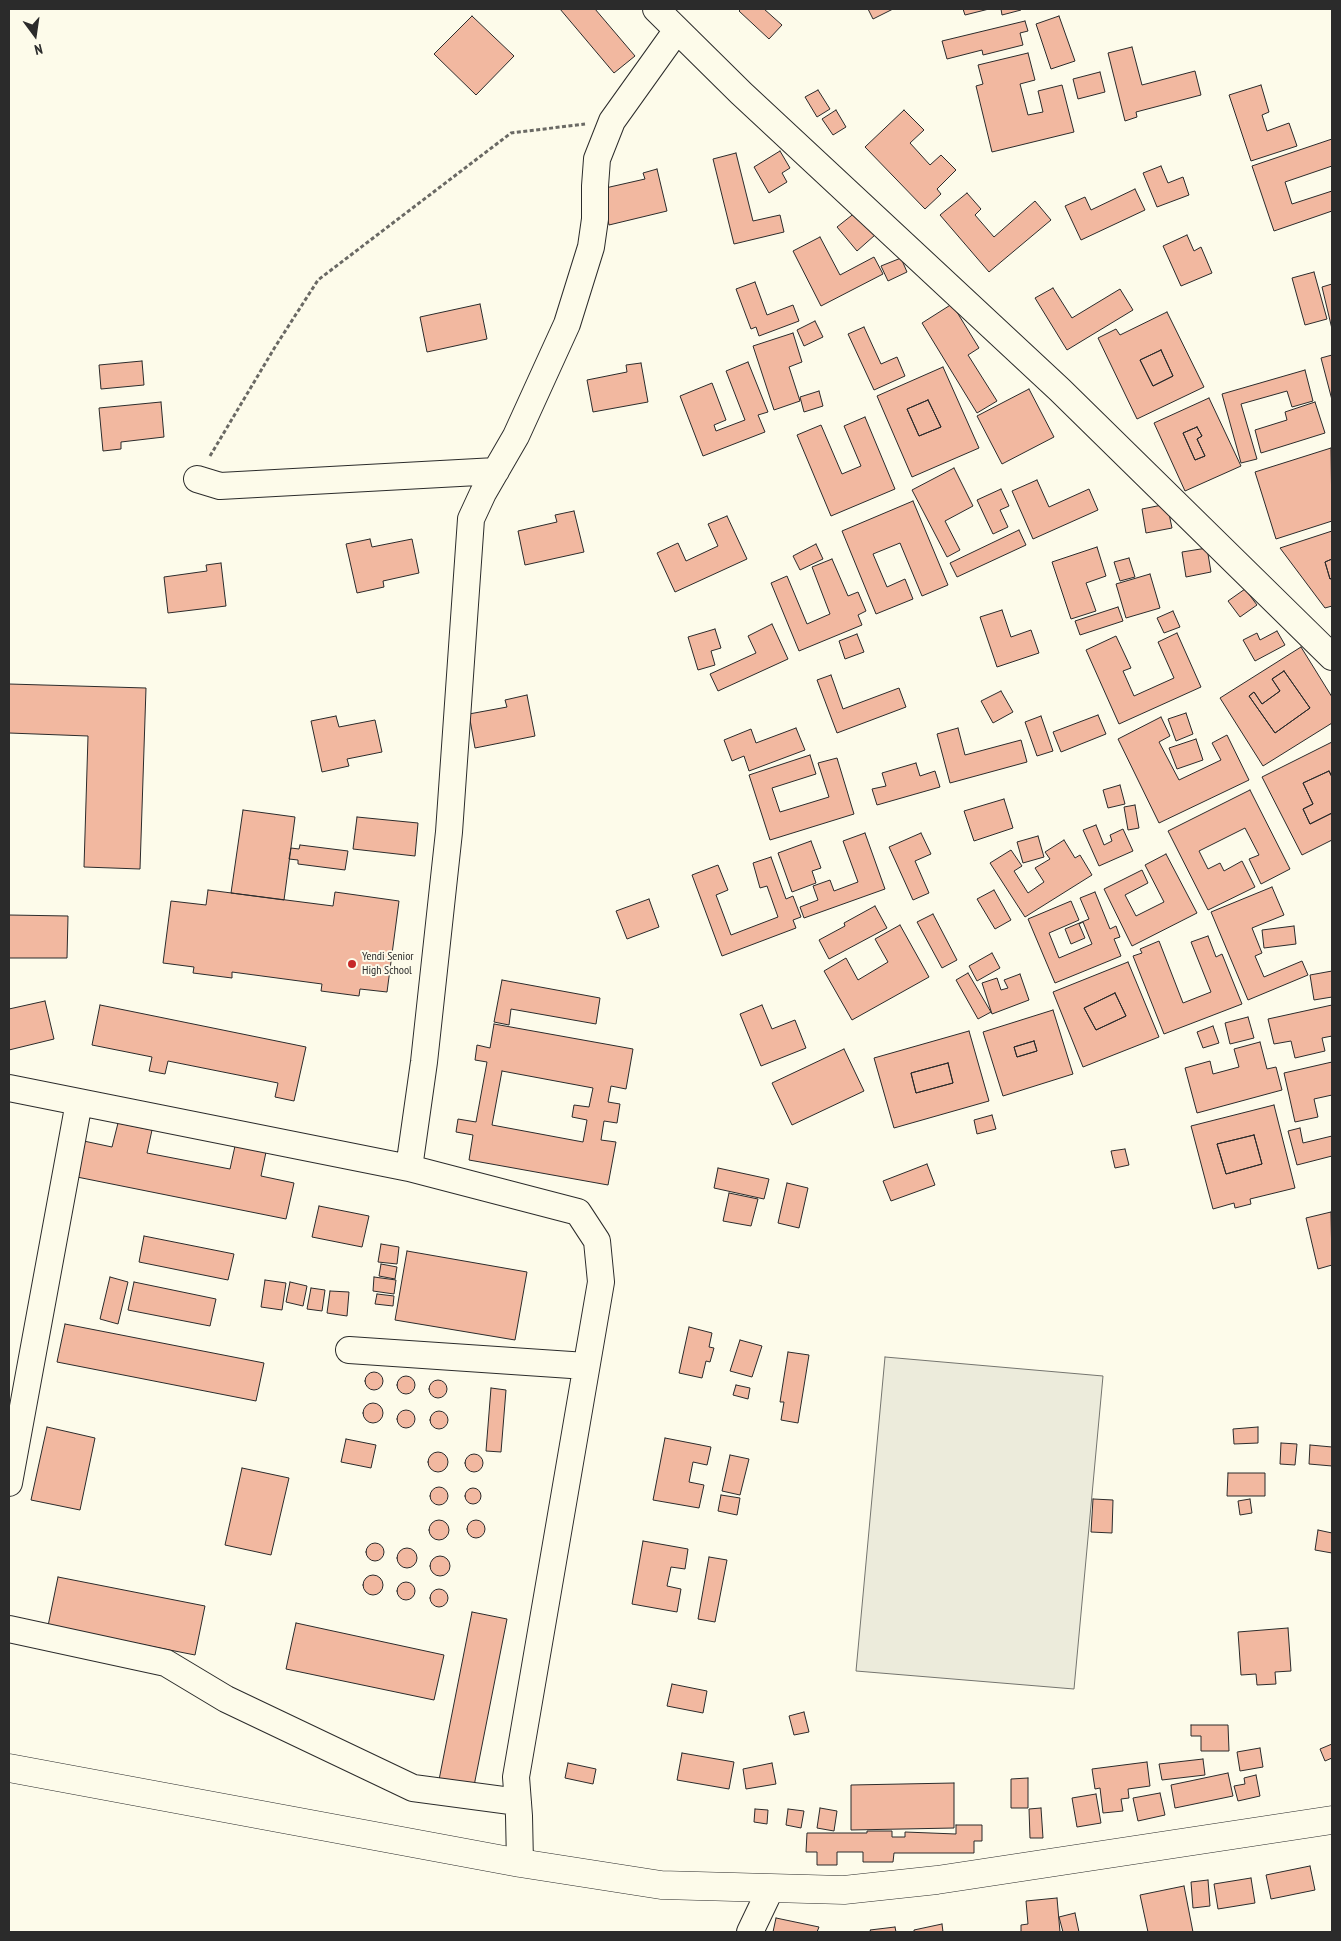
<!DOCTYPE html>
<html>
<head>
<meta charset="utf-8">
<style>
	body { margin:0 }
	#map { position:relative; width:1341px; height:1941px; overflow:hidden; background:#fdfbea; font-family:"PT Sans Narrow",sans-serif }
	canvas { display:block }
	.frame { position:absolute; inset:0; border:10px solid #2b2b2b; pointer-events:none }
	.north { position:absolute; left:10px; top:10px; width:50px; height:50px; -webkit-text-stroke:4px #fdfbea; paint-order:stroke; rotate:166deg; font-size:14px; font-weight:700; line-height:20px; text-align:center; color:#2b2b2b }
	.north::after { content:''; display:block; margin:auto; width:18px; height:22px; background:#2b2b2b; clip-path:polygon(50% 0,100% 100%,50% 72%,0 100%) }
</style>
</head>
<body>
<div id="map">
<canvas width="1341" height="1941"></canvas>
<div class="frame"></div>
<div class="north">N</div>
</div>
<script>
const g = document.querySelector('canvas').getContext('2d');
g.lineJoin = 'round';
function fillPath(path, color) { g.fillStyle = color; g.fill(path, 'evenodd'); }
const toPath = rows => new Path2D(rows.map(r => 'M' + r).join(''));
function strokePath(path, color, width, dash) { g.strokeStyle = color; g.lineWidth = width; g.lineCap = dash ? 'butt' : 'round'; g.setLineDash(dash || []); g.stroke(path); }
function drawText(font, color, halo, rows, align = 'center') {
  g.font = font + ' "PT Sans Narrow",sans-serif'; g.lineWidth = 4; g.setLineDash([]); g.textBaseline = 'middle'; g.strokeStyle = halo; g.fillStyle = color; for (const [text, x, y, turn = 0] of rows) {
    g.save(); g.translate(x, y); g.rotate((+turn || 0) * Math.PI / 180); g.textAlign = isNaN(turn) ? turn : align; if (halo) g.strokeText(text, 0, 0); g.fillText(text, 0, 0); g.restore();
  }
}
const green = toPath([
	[885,1357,1103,1376,1074,1689,856,1671,885,1357]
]);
fillPath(green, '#ecebdb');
strokePath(green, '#74746e', 1);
const building = toPath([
	[560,9,595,9,635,56,614,73,560,9],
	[741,9,764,9,782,25,769,39,739,11,741,9],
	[868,9,893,9,873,19,868,9],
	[963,9,989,9,965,15,963,9],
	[1001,9,1020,9,1021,10,1002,15,1001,9],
	[472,16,514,56,476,95,434,54,472,16],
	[1059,16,1075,61,1051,69,1036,24,1059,16],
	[1025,21,1028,31,1020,33,1023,45,983,55,982,50,947,59,942,41,1025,21],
	[1132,47,1142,85,1195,71,1201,95,1136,112,1137,117,1125,121,1108,53,1132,47],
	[1028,53,1035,80,1020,84,1028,115,1043,112,1038,91,1062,85,1074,132,992,152,976,86,983,84,978,65,1028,53],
	[1100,72,1105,92,1078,99,1073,79,1100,72],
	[1261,85,1269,112,1262,115,1267,131,1289,123,1297,146,1251,161,1229,95,1261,85],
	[818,90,830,109,817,117,805,97,818,90],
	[836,110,846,127,833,135,822,119,836,110],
	[904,110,924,130,910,143,930,165,941,155,956,170,937,189,941,194,925,209,865,147,904,110],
	[1332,139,1332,166,1285,182,1292,204,1332,191,1332,211,1274,231,1252,166,1332,139],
	[780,151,790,168,782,173,787,182,769,193,754,167,780,151],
	[736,153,753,221,780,215,784,232,734,244,713,159,736,153],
	[1161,166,1168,183,1183,177,1189,195,1157,207,1143,173,1161,166],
	[657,169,667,211,609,225,601,189,645,179,643,173,657,169],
	[1135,189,1145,210,1081,240,1065,206,1085,197,1091,210,1135,189],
	[967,193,981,209,975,215,994,237,1035,201,1051,220,989,272,940,215,967,193],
	[856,212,875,235,857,251,837,227,856,212],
	[1187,235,1194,251,1201,247,1212,273,1181,286,1163,246,1187,235],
	[820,237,840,275,874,257,883,274,821,306,793,251,820,237],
	[901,258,907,272,888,281,881,266,901,258],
	[1314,272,1327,319,1305,325,1292,278,1314,272],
	[755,282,767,315,793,305,799,321,759,336,756,327,751,329,736,289,755,282],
	[1332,284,1332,329,1322,287,1332,284],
	[1053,288,1072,318,1120,289,1133,310,1067,350,1035,298,1053,288],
	[480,304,487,339,427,352,420,317,480,304],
	[952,304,979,348,968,355,997,401,977,413,922,323,952,304],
	[1167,312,1204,387,1137,419,1098,338,1116,329,1120,335,1167,312],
	[1161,350,1173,376,1153,386,1140,360,1161,350],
	[815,321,823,337,804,346,797,330,815,321],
	[864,327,881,364,897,357,905,376,874,390,848,334,864,327],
	[793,333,802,362,789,367,800,401,774,410,753,346,793,333],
	[1161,350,1173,376,1153,386,1140,360,1161,350],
	[1332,355,1332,400,1321,358,1332,355],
	[142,361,144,385,101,389,99,365,142,361],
	[748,362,768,412,758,415,765,432,703,456,680,396,712,383,726,420,714,425,716,431,745,420,726,371,748,362],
	[641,363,648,402,593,412,587,380,627,372,626,365,641,363],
	[943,367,979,448,912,477,877,396,943,367],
	[928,400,941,427,919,436,907,409,928,400],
	[1305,370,1313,401,1292,407,1287,391,1241,404,1257,459,1241,463,1222,394,1305,370],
	[1029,389,1054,437,1002,464,977,416,1029,389],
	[819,391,823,406,804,412,800,397,819,391],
	[1209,398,1241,466,1185,491,1154,423,1209,398],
	[1197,427,1202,436,1197,439,1205,456,1195,460,1183,433,1197,427],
	[928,400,941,427,919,436,907,409,928,400],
	[161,402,164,437,121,442,121,449,103,451,99,408,161,402],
	[1315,402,1325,433,1261,453,1255,430,1287,420,1285,412,1315,402],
	[865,417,895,489,831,516,797,435,821,425,842,474,861,466,844,426,865,417],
	[1197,427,1202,436,1197,439,1205,456,1195,460,1183,433,1197,427],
	[1331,448,1332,521,1276,539,1255,472,1331,448],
	[954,468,973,506,945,521,960,550,947,557,912,490,954,468],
	[1037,480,1049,507,1089,489,1098,510,1033,539,1012,491,1037,480],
	[1001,489,1009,506,1000,510,1008,527,993,534,977,500,1001,489],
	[913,501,948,585,922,596,900,543,873,554,887,587,905,579,913,599,876,614,842,531,913,501],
	[1167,504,1172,528,1146,533,1142,509,1167,504],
	[574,511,584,552,525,565,518,531,557,522,555,515,574,511],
	[727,516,747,559,675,592,657,553,678,543,686,561,718,546,708,524,727,516],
	[1019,530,1026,545,957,577,950,563,1019,530],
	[1332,531,1332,559,1325,562,1330,579,1332,578,1332,606,1325,608,1280,548,1332,531],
	[370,539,372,547,412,539,419,573,383,581,384,587,357,593,346,544,370,539],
	[816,544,823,559,800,570,793,556,816,544],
	[1097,547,1106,576,1086,583,1096,611,1071,619,1052,562,1097,547],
	[1207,548,1211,572,1186,577,1182,552,1207,548],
	[1129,558,1135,577,1120,581,1114,562,1129,558],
	[832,559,848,596,858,592,866,611,858,615,862,625,799,651,771,583,787,576,807,624,830,614,812,567,832,559],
	[1332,559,1332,578,1330,579,1325,562,1332,559],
	[221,563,226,606,168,613,164,577,207,571,206,565,221,563],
	[1150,574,1160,608,1126,618,1116,584,1150,574],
	[1245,589,1257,605,1240,617,1228,601,1245,589],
	[1118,607,1123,621,1080,635,1075,621,1118,607],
	[1002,610,1011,637,1031,630,1039,653,997,667,980,617,1002,610],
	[1173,611,1180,627,1164,633,1157,618,1173,611],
	[772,624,788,659,718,691,710,674,756,653,748,636,772,624],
	[715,629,721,648,711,651,715,665,698,670,688,637,715,629],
	[1277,631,1285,645,1255,661,1243,640,1257,633,1260,640,1277,631],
	[1177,633,1201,687,1119,724,1086,650,1116,636,1131,668,1123,671,1134,696,1174,678,1158,642,1177,633],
	[857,634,864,652,845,659,839,641,857,634],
	[1301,647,1332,697,1332,723,1263,766,1220,698,1301,647],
	[1284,671,1310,708,1275,733,1249,696,1254,692,1262,704,1280,691,1272,679,1284,671],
	[1284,671,1310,708,1275,733,1249,696,1254,692,1262,704,1280,691,1272,679,1284,671],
	[831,675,843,709,899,688,906,707,837,733,817,680,831,675],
	[9,684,146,688,140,869,84,867,88,736,9,733,9,684],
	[1001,691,1013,712,993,723,981,701,1001,691],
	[527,695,535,736,475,748,469,714,507,707,505,700,527,695],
	[1186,713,1193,734,1176,741,1168,719,1186,713],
	[1098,715,1106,734,1061,752,1053,732,1098,715],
	[336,716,339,727,375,720,382,752,347,759,349,766,322,772,311,721,336,716],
	[1041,716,1053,751,1037,756,1025,722,1041,716],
	[1161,717,1170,736,1159,742,1179,780,1221,760,1212,743,1227,735,1249,780,1159,823,1118,739,1161,717],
	[796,728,805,750,749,771,744,756,732,761,724,740,751,729,756,743,796,728],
	[958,728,965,755,1021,740,1027,762,950,783,937,734,958,728],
	[1196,739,1203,760,1177,769,1169,748,1196,739],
	[1332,742,1332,777,1329,771,1303,783,1313,804,1303,809,1310,824,1332,813,1332,840,1302,855,1262,777,1332,742],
	[810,755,816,774,772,788,780,812,829,797,818,763,837,758,854,814,770,840,749,775,810,755],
	[916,763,920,776,935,771,940,787,877,805,872,789,886,786,882,773,916,763],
	[1329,771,1332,777,1332,813,1310,824,1303,809,1313,804,1303,783,1329,771],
	[1120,785,1125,804,1108,808,1103,790,1120,785],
	[1250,790,1290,869,1261,884,1249,859,1259,855,1245,828,1199,851,1208,869,1220,863,1224,871,1242,861,1255,887,1208,910,1168,831,1250,790],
	[1004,799,1013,828,974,841,964,811,1004,799],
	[1135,805,1139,828,1128,830,1124,807,1135,805],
	[243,810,295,817,284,900,231,893,243,810],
	[357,817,418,823,415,856,353,849,357,817],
	[1096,825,1104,845,1112,841,1110,835,1123,829,1133,851,1099,866,1083,830,1096,825],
	[865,833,885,889,804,918,800,907,818,900,813,886,830,880,834,891,858,882,843,841,865,833],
	[921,833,931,854,915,861,929,893,913,900,889,847,921,833],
	[1038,836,1044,857,1023,863,1017,842,1038,836],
	[1064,840,1075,858,1080,855,1092,875,1025,917,990,863,1011,850,1022,866,1014,871,1028,893,1044,882,1035,868,1050,859,1045,852,1064,840],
	[811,841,821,868,812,871,816,883,792,892,778,853,811,841],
	[300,845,348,851,345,870,298,864,298,860,289,859,291,848,299,849,300,845],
	[1166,854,1197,913,1132,946,1104,889,1142,870,1148,883,1125,895,1136,916,1164,902,1145,865,1166,854],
	[771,857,786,899,793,896,801,917,793,920,796,928,722,956,692,875,718,865,728,890,716,895,731,935,778,917,767,886,760,888,753,863,771,857],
	[1272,887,1284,915,1252,928,1262,953,1255,956,1264,977,1302,961,1308,975,1248,1000,1211,912,1272,887],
	[208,890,333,906,335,892,399,901,387,992,360,989,359,996,321,991,322,984,232,972,232,978,193,973,194,967,163,963,171,901,206,905,208,890],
	[994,890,1011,920,995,929,977,899,994,890],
	[1095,892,1110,929,1116,926,1120,937,1114,939,1121,956,1055,983,1028,919,1071,901,1079,920,1049,933,1059,958,1092,944,1083,922,1079,924,1085,938,1071,944,1065,929,1089,919,1080,898,1095,892],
	[649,899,659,927,627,939,616,911,649,899],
	[875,906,887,928,829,959,819,940,845,926,844,923,875,906],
	[933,914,957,960,942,968,917,922,933,914],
	[9,915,68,916,67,958,9,958,9,915],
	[900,925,929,977,852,1020,824,971,846,958,858,980,888,962,875,939,900,925],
	[1294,926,1296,944,1264,948,1262,930,1294,926],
	[1208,936,1216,957,1222,954,1242,1004,1164,1034,1133,956,1142,953,1140,949,1159,941,1183,1003,1211,992,1191,942,1208,936],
	[992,953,1000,968,977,981,969,966,992,953],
	[1128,962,1159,1037,1083,1067,1053,992,1128,962],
	[1115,993,1126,1016,1096,1030,1084,1008,1115,993],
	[1332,971,1332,997,1314,1000,1310,975,1332,971],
	[968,973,991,1012,978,1019,956,980,968,973],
	[1020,974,1029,1000,992,1014,982,983,997,978,1001,990,1008,988,1004,980,1020,974],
	[502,980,600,998,596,1024,511,1009,509,1025,494,1022,502,980],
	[1115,993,1126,1016,1096,1030,1084,1008,1115,993],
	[45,1001,54,1039,9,1050,9,1009,45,1001],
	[100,1005,306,1047,294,1101,275,1097,278,1083,168,1061,165,1074,149,1071,152,1057,92,1045,100,1005],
	[762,1005,772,1029,795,1020,806,1048,761,1066,740,1014,762,1005],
	[1332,1005,1332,1036,1322,1038,1325,1051,1295,1058,1291,1041,1274,1044,1268,1019,1332,1005],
	[1053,1010,1073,1074,1003,1096,983,1032,1053,1010],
	[1034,1041,1037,1051,1017,1057,1014,1047,1034,1041],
	[1248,1017,1254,1038,1230,1044,1225,1023,1248,1017],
	[494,1024,633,1049,626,1089,611,1086,608,1102,620,1104,617,1123,604,1121,601,1140,616,1142,608,1185,469,1160,473,1135,456,1132,458,1119,476,1122,487,1062,475,1060,477,1045,490,1048,494,1024],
	[502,1071,593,1088,589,1107,574,1105,572,1117,587,1120,583,1142,492,1125,502,1071],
	[1213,1026,1219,1043,1203,1048,1197,1032,1213,1026],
	[969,1031,989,1101,894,1128,874,1058,969,1031],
	[948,1063,953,1083,916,1093,911,1073,948,1063],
	[1034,1041,1037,1051,1017,1057,1014,1047,1034,1041],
	[1260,1042,1267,1069,1276,1067,1282,1090,1197,1113,1185,1068,1210,1061,1213,1074,1239,1067,1234,1049,1260,1042],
	[844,1049,864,1091,792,1125,772,1083,844,1049],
	[1332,1062,1332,1095,1314,1099,1318,1117,1295,1122,1284,1073,1332,1062],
	[948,1063,953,1083,916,1093,911,1073,948,1063],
	[1274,1105,1295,1188,1250,1199,1251,1204,1235,1208,1234,1203,1213,1209,1191,1126,1274,1105],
	[1254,1135,1262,1164,1226,1174,1217,1144,1254,1135],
	[992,1115,996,1129,977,1134,974,1120,992,1115],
	[118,1123,152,1130,147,1153,230,1169,235,1146,266,1152,261,1176,294,1183,286,1219,72,1176,79,1140,112,1147,118,1123],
	[1300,1128,1303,1143,1332,1136,1332,1156,1297,1165,1288,1131,1300,1128],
	[1254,1135,1262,1164,1226,1174,1217,1144,1254,1135],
	[1125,1149,1129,1165,1115,1168,1111,1151,1125,1149],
	[927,1164,935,1185,891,1201,883,1181,927,1164],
	[718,1168,769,1179,764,1199,714,1188,718,1168],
	[787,1183,808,1188,799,1228,778,1223,787,1183],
	[729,1193,758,1199,751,1226,723,1221,729,1193],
	[319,1206,369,1216,362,1247,312,1237,319,1206],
	[1331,1212,1332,1265,1318,1269,1306,1218,1331,1212],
	[144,1236,234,1254,228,1280,139,1262,144,1236],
	[381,1244,399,1247,397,1264,378,1262,381,1244],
	[407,1251,527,1272,515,1340,395,1320,407,1251],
	[381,1264,397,1267,395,1279,379,1276,381,1264],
	[110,1277,128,1282,118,1324,100,1319,110,1277],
	[374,1277,396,1280,394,1294,373,1291,374,1277],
	[265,1280,286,1283,282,1310,261,1307,265,1280],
	[134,1282,216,1299,210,1326,128,1310,134,1282],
	[290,1282,307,1286,303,1306,286,1302,290,1282],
	[311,1288,325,1290,322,1311,307,1309,311,1288],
	[330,1291,349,1292,347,1316,327,1313,330,1291],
	[377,1294,394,1296,393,1306,375,1304,377,1294],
	[65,1324,264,1363,256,1401,57,1362,65,1324],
	[689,1327,712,1333,709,1347,714,1348,710,1362,706,1361,702,1378,679,1373,689,1327],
	[740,1340,762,1346,752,1377,730,1371,740,1340],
	[788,1352,809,1355,798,1423,781,1420,784,1402,780,1402,788,1352],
	'365 1381a9 9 0 1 1 18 0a9 9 0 1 1-18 0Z',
	'397 1385a9 9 0 1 1 18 0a9 9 0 1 1-18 0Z',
	'429 1389a9 9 0 1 1 18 0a9 9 0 1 1-18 0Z',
	[736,1385,750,1388,748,1399,733,1395,736,1385],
	[491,1388,506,1390,501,1452,486,1451,491,1388],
	'363 1413a10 10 0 1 1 20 0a10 10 0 1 1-20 0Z',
	'397 1419a9 9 0 1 1 18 0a9 9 0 1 1-18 0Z',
	'430 1420a9 9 0 1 1 18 0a9 9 0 1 1-18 0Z',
	[47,1427,95,1438,80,1510,31,1500,47,1427],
	[1258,1427,1258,1443,1234,1444,1233,1429,1258,1427],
	[665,1438,711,1447,707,1465,693,1462,689,1482,704,1485,699,1508,653,1500,665,1438],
	[346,1439,376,1445,371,1468,341,1462,346,1439],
	[1281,1443,1297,1444,1295,1465,1280,1464,1281,1443],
	[1310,1445,1332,1447,1332,1466,1309,1464,1310,1445],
	'428 1462a10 10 0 1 1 20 0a10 10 0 1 1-20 0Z',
	'465 1463a9 9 0 1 1 18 0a9 9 0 1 1-18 0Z',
	[730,1455,749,1459,740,1495,722,1491,730,1455],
	[242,1468,289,1478,271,1555,225,1545,242,1468],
	[1228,1473,1265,1473,1265,1496,1227,1496,1228,1473],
	'430 1496a9 9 0 1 1 18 0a9 9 0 1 1-18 0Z',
	'465 1496a8 8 0 1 1 16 0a8 8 0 1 1-16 0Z',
	[721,1495,740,1498,737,1515,718,1511,721,1495],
	[1093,1499,1113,1500,1112,1533,1091,1532,1093,1499],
	[1250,1499,1252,1513,1240,1515,1238,1501,1250,1499],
	'467 1529a9 9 0 1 1 18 0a9 9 0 1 1-18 0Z',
	'429 1530a10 10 0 1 1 20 0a10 10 0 1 1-20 0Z',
	[1318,1530,1332,1533,1332,1553,1315,1550,1318,1530],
	[643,1541,688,1549,685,1569,671,1567,667,1586,681,1589,677,1612,632,1604,643,1541],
	'366 1552a9 9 0 1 1 18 0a9 9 0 1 1-18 0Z',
	'397 1558a10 10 0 1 1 20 0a10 10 0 1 1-20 0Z',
	'430 1566a10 10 0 1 1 20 0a10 10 0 1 1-20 0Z',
	[709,1557,727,1560,715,1622,698,1619,709,1557],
	'363 1585a10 10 0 1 1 20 0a10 10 0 1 1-20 0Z',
	[58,1577,205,1606,195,1655,48,1626,58,1577],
	'397 1591a9 9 0 1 1 18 0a9 9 0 1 1-18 0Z',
	'430 1598a9 9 0 1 1 18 0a9 9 0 1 1-18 0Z',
	[472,1612,507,1619,473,1791,438,1785,472,1612],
	[296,1623,444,1655,434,1700,286,1669,296,1623],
	[1288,1628,1291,1671,1275,1672,1276,1684,1257,1685,1256,1674,1241,1675,1238,1632,1288,1628],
	[672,1684,707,1691,703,1713,667,1706,672,1684],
	[804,1712,809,1732,794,1735,789,1716,804,1712],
	[1191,1725,1228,1725,1229,1751,1201,1751,1201,1736,1191,1736,1191,1725],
	[1332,1744,1332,1758,1325,1761,1320,1749,1332,1744],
	[1260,1748,1263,1767,1240,1771,1237,1752,1260,1748],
	[682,1753,734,1762,729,1789,677,1780,682,1753],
	[1203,1759,1205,1775,1162,1780,1159,1764,1203,1759],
	[1147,1762,1150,1786,1128,1789,1129,1798,1121,1799,1123,1811,1103,1813,1100,1788,1095,1789,1092,1769,1147,1762],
	[568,1763,596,1769,593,1784,565,1778,568,1763],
	[772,1763,776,1784,746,1789,743,1769,772,1763],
	[1228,1773,1233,1796,1175,1808,1171,1785,1228,1773],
	[1256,1775,1260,1796,1238,1801,1234,1786,1245,1784,1244,1778,1256,1775],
	[1028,1778,1028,1808,1011,1808,1011,1779,1028,1778],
	[954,1783,954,1828,851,1830,851,1785,954,1783],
	[1160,1793,1165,1815,1138,1821,1133,1798,1160,1793],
	[1096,1794,1101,1823,1077,1827,1072,1798,1096,1794],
	[820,1808,837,1811,834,1831,817,1828,820,1808],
	[1041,1808,1043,1838,1030,1838,1029,1809,1041,1808],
	[755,1809,768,1810,767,1824,754,1822,755,1809],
	[788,1809,804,1811,801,1828,786,1825,788,1809],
	[956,1825,982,1825,982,1841,974,1841,974,1853,894,1853,893,1862,863,1862,863,1852,837,1852,837,1865,817,1865,817,1852,806,1852,807,1833,867,1833,867,1831,892,1831,892,1837,905,1837,905,1832,956,1834,956,1825],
	[1310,1866,1315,1890,1271,1899,1266,1875,1310,1866],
	[1251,1878,1255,1903,1218,1909,1214,1884,1251,1878],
	[1208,1880,1210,1906,1193,1908,1191,1882,1208,1880],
	[1184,1886,1193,1932,1148,1932,1140,1895,1184,1886],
	[1057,1898,1060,1932,1021,1932,1021,1925,1028,1924,1026,1901,1057,1898],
	[1075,1913,1079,1932,1063,1932,1059,1917,1075,1913],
	[776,1918,819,1927,817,1932,773,1932,776,1918],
	[942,1924,943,1932,914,1932,914,1930,942,1924],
	[895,1927,896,1932,871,1932,870,1930,895,1927]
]);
fillPath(building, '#f2b8a0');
strokePath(building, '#2b2b2b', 1);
const minor = toPath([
	[656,9,741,93,1060,390,1332,657],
	[197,479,220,486,496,471],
	[9,1088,409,1168,578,1212,597,1241,601,1282,516,1777,519,1816,520,1863],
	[409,1168,424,1062,449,832,471,519,483,493,516,436,567,324,591,247,595,219,595,186,597,159,612,121,677,30],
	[349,1350,586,1366],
	[9,1483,79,1102],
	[9,1629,166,1663,226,1699,413,1788,518,1802],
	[750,1932,771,1888]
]);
const major = toPath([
	[9,1768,520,1863,661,1885,844,1890,937,1880,1332,1820]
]);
strokePath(minor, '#2b2b2b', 28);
strokePath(major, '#2b2b2b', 29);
strokePath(toPath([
	[210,456,275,347,318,280,511,133,585,124]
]), '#6a6964', 3, [4, 2.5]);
strokePath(minor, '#fdfbea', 26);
strokePath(major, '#fdfbea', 28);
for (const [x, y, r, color] of [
	[352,964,5,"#c62828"]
]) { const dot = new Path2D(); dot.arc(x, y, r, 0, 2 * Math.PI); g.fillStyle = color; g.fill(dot); strokePath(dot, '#fdfbea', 2); }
drawText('12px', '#2b2b2b', '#fdfbea', [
	["Yendi Senior",362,957],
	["High School",362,971]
], 'left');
</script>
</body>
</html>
